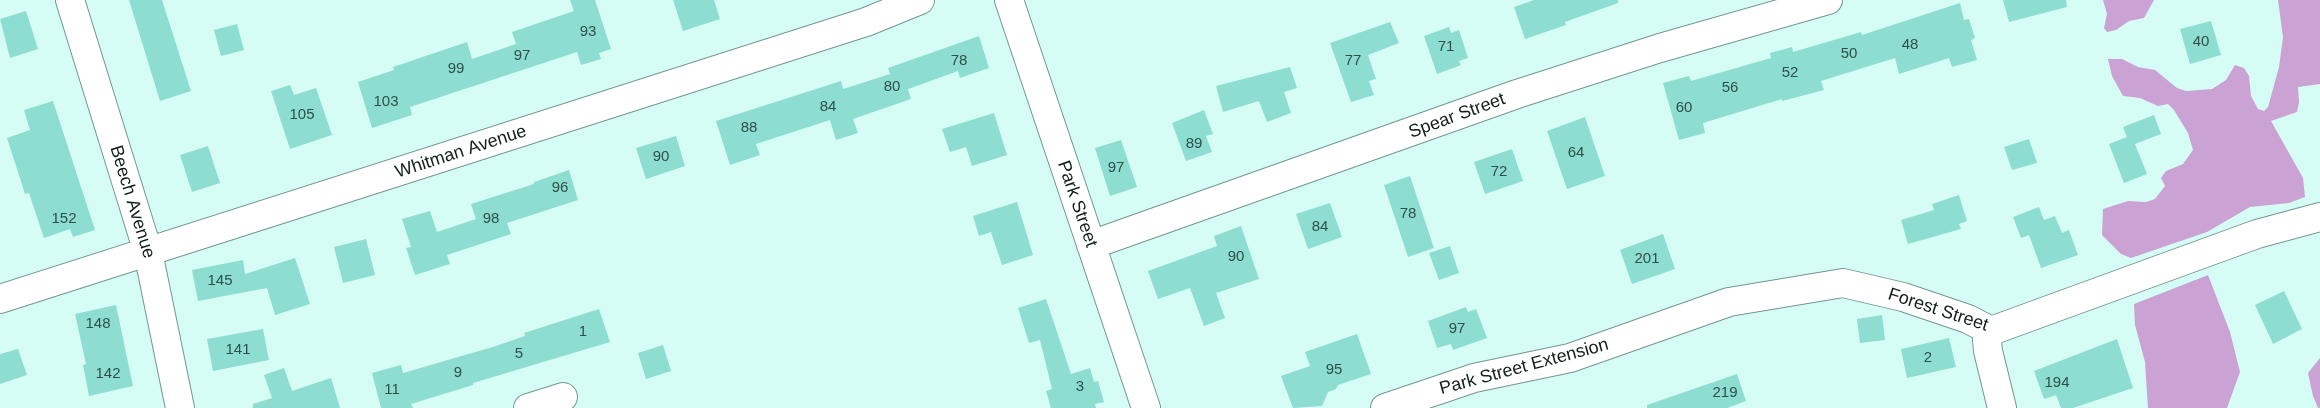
<!DOCTYPE html>
<html>
<head>
<meta charset="utf-8">
<style>
	body { margin:0 }
	canvas { display:block; background:#d5fcf5 }
</style>
</head>
<body>
<canvas width="2320" height="408"></canvas>
<script>
const g = document.querySelector('canvas').getContext('2d');
g.lineJoin = 'round';
function fillPath(path, color) { g.fillStyle = color; g.fill(path, 'evenodd'); }
const toPath = rows => new Path2D(rows.map(r => 'M' + r).join(''));
function strokePath(path, color, width, dash) { g.strokeStyle = color; g.lineWidth = width; g.lineCap = dash ? 'butt' : 'round'; g.setLineDash(dash || []); g.stroke(path); }
function drawText(font, color, halo, rows, align = 'center') {
  g.font = font + ' Helvetica,sans-serif'; g.lineWidth = 4; g.setLineDash([]); g.textBaseline = 'middle'; g.strokeStyle = halo; g.fillStyle = color; for (const [text, x, y, turn = 0] of rows) {
    g.save(); g.translate(x, y); g.rotate((+turn || 0) * Math.PI / 180); g.textAlign = isNaN(turn) ? turn : align; if (halo) g.strokeText(text, 0, 0); g.fillText(text, 0, 0); g.restore();
  }
}
fillPath(toPath([
	[2103,0,2154,0,2144,18,2129,21,2116,30,2107,32,2104,28,2107,14],
	[2278,0,2320,0,2320,84,2298,87,2299,102,2297,112,2271,121,2303,178,2305,197,2289,203,2250,207,2207,232,2131,258,2121,254,2102,235,2103,209,2128,201,2146,202,2155,199,2165,186,2161,178,2166,171,2183,164,2193,150,2188,133,2174,110,2168,104,2158,106,2140,98,2123,96,2112,76,2108,59,2122,59,2138,67,2155,70,2177,88,2186,91,2212,89,2226,80,2235,65,2244,68,2249,76,2251,96,2258,109,2264,111,2268,107,2279,67,2283,37],
	[2208,275,2230,332,2240,372,2227,408,2148,408,2145,362,2135,325,2134,304],
	[2320,358,2320,408,2318,408,2313,396,2308,373]
]), '#cba2d4');
fillPath(toPath([
	[129,0,162,0,191,91,160,101],
	[570,0,595,0,611,49,599,53,601,59,581,65,577,52,410,107,412,115,372,128,358,82,394,70,393,67,467,42,472,59,516,44,512,32,574,11],
	[673,0,714,0,720,19,683,31],
	[1534,0,1618,0,1618,3,1565,22,1566,25,1525,39,1514,7],
	[2003,0,2066,0,2067,7,2009,22],
	[1960,3,1964,20,1969,19,1975,38,1971,40,1977,60,1952,67,1949,58,1899,74,1895,58,1821,81,1824,90,1782,101,1782,99,1703,123,1705,133,1679,140,1663,83,1689,76,1691,81,1771,58,1770,53,1792,47,1793,52,1861,32,1862,35],
	[26,11,38,49,10,58,0,19],
	[2211,21,2221,55,2190,64,2180,29],
	[1390,22,1399,43,1368,55,1376,79,1369,81,1374,95,1351,102,1330,43],
	[237,24,244,50,221,56,214,30],
	[1449,27,1451,33,1459,30,1468,58,1459,61,1461,65,1437,74,1424,36],
	[979,36,989,68,960,78,958,71,908,89,911,99,853,119,858,133,836,140,830,120,756,144,760,155,730,165,716,121,841,81,843,89,890,74,888,68],
	[1290,67,1297,88,1284,92,1291,113,1267,122,1259,101,1223,112,1216,86],
	[290,85,294,95,316,88,332,135,290,149,271,91],
	[53,101,95,230,73,237,70,229,44,238,29,193,25,194,7,138,30,130,24,110],
	[1204,110,1213,134,1206,136,1212,152,1186,161,1172,123],
	[994,113,1007,155,972,166,966,147,950,152,942,129],
	[2154,115,2161,134,2135,144,2147,174,2124,183,2109,144,2127,137,2123,127],
	[1585,117,1605,176,1567,189,1547,131],
	[676,136,685,166,646,179,636,148],
	[2029,139,2037,163,2012,170,2004,147],
	[1121,140,1137,187,1110,196,1095,148],
	[208,146,220,183,192,192,180,155],
	[1512,149,1523,181,1485,194,1474,162],
	[569,170,578,200,507,223,511,234,447,255,450,264,415,275,406,248,411,247,402,219,430,211,437,232,476,219,471,204,534,184,534,182],
	[1410,176,1434,248,1408,257,1384,185],
	[1959,195,1967,221,1959,224,1961,229,1908,244,1901,220,1934,210,1932,204],
	[1017,202,1033,255,1002,265,991,232,979,236,973,216],
	[1330,203,1342,237,1308,249,1296,214],
	[2039,207,2044,220,2055,216,2062,233,2069,230,2078,255,2041,268,2029,235,2021,238,2013,217],
	[1241,226,1259,279,1216,293,1225,318,1204,326,1190,288,1158,299,1148,271,1217,246,1214,236],
	[1663,234,1675,269,1632,284,1620,250],
	[366,239,375,275,343,283,334,247],
	[1450,246,1459,273,1439,280,1429,253],
	[295,258,310,304,275,315,267,288,198,301,192,270,243,260,245,274],
	[2284,291,2302,329,2273,344,2255,305],
	[1046,299,1071,374,1090,368,1094,382,1098,381,1104,402,1095,404,1096,408,1051,408,1046,391,1052,389,1040,340,1029,343,1018,308],
	[116,305,133,386,89,396,83,365,86,364,75,314],
	[1466,307,1468,312,1476,309,1487,338,1453,350,1451,344,1437,348,1428,321],
	[599,309,610,342,473,383,473,385,411,404,413,408,381,408,372,373,401,365,403,373,496,346,525,336,524,333],
	[1882,315,1885,340,1860,343,1857,319],
	[263,329,269,360,213,371,207,339],
	[1357,334,1371,374,1338,385,1336,389,1328,392,1322,406,1293,408,1281,376,1310,366,1305,352],
	[1949,338,1956,367,1907,378,1901,349],
	[2117,339,2133,388,2073,408,2061,408,2056,395,2044,399,2034,371],
	[663,345,671,371,646,379,638,353],
	[18,349,27,375,0,384,0,354],
	[284,368,292,391,331,378,340,408,253,408,253,404,272,398,264,375],
	[1737,374,1746,401,1727,408,1647,408,1647,405]
]), '#8dded1');
const minor = toPath([
	[70,0,148,252,180,408],
	[1009,0,1146,408],
	[1091,245,1517,94,1660,48,1828,0],
	[0,299,866,22,920,0],
	[1991,331,2257,234,2320,217],
	[1991,331,1987,340,1988,351,2002,408],
	[528,408,563,397],
	[1385,408,1474,378,1570,358,1729,302,1843,283,1903,297,1968,319,1991,331]
]);
strokePath(minor, '#739790', 30);
strokePath(minor, '#fff', 28);
drawText('15px', '#2f4f49', null, [
	["93",588,32],
	["40",2201,42],
	["48",1910,45],
	["71",1446,47],
	["50",1849,54],
	["97",522,56],
	["78",959,61],
	["77",1353,61],
	["99",456,69],
	["52",1790,73],
	["80",892,87],
	["56",1730,88],
	["103",386,102],
	["84",828,107],
	["60",1684,108],
	["105",302,115],
	["88",749,128],
	["89",1194,144],
	["64",1576,153],
	["90",661,157],
	["97",1116,168],
	["72",1499,172],
	["96",560,188],
	["78",1408,214],
	["152",64,219],
	["98",491,219],
	["84",1320,227],
	["90",1236,257],
	["201",1647,259],
	["145",220,281],
	["148",98,324],
	["97",1457,329],
	["1",583,332],
	["141",238,350],
	["5",519,354],
	["2",1928,358],
	["95",1334,370],
	["9",458,373],
	["142",108,374],
	["194",2057,383],
	["3",1080,387],
	["11",392,390],
	["219",1725,393]
]);
drawText('18px', '#101f1c', '#fff', [
	["Spear Street",1457,116,-20],
	["Whitman Avenue",461,152,-18],
	["Beech Avenue",132,202,73],
	["Park Street",1077,204,71],
	["Forest Street",1938,310,18],
	["Park Street Extension",1524,367,-15]
]);
</script>
</body>
</html>
